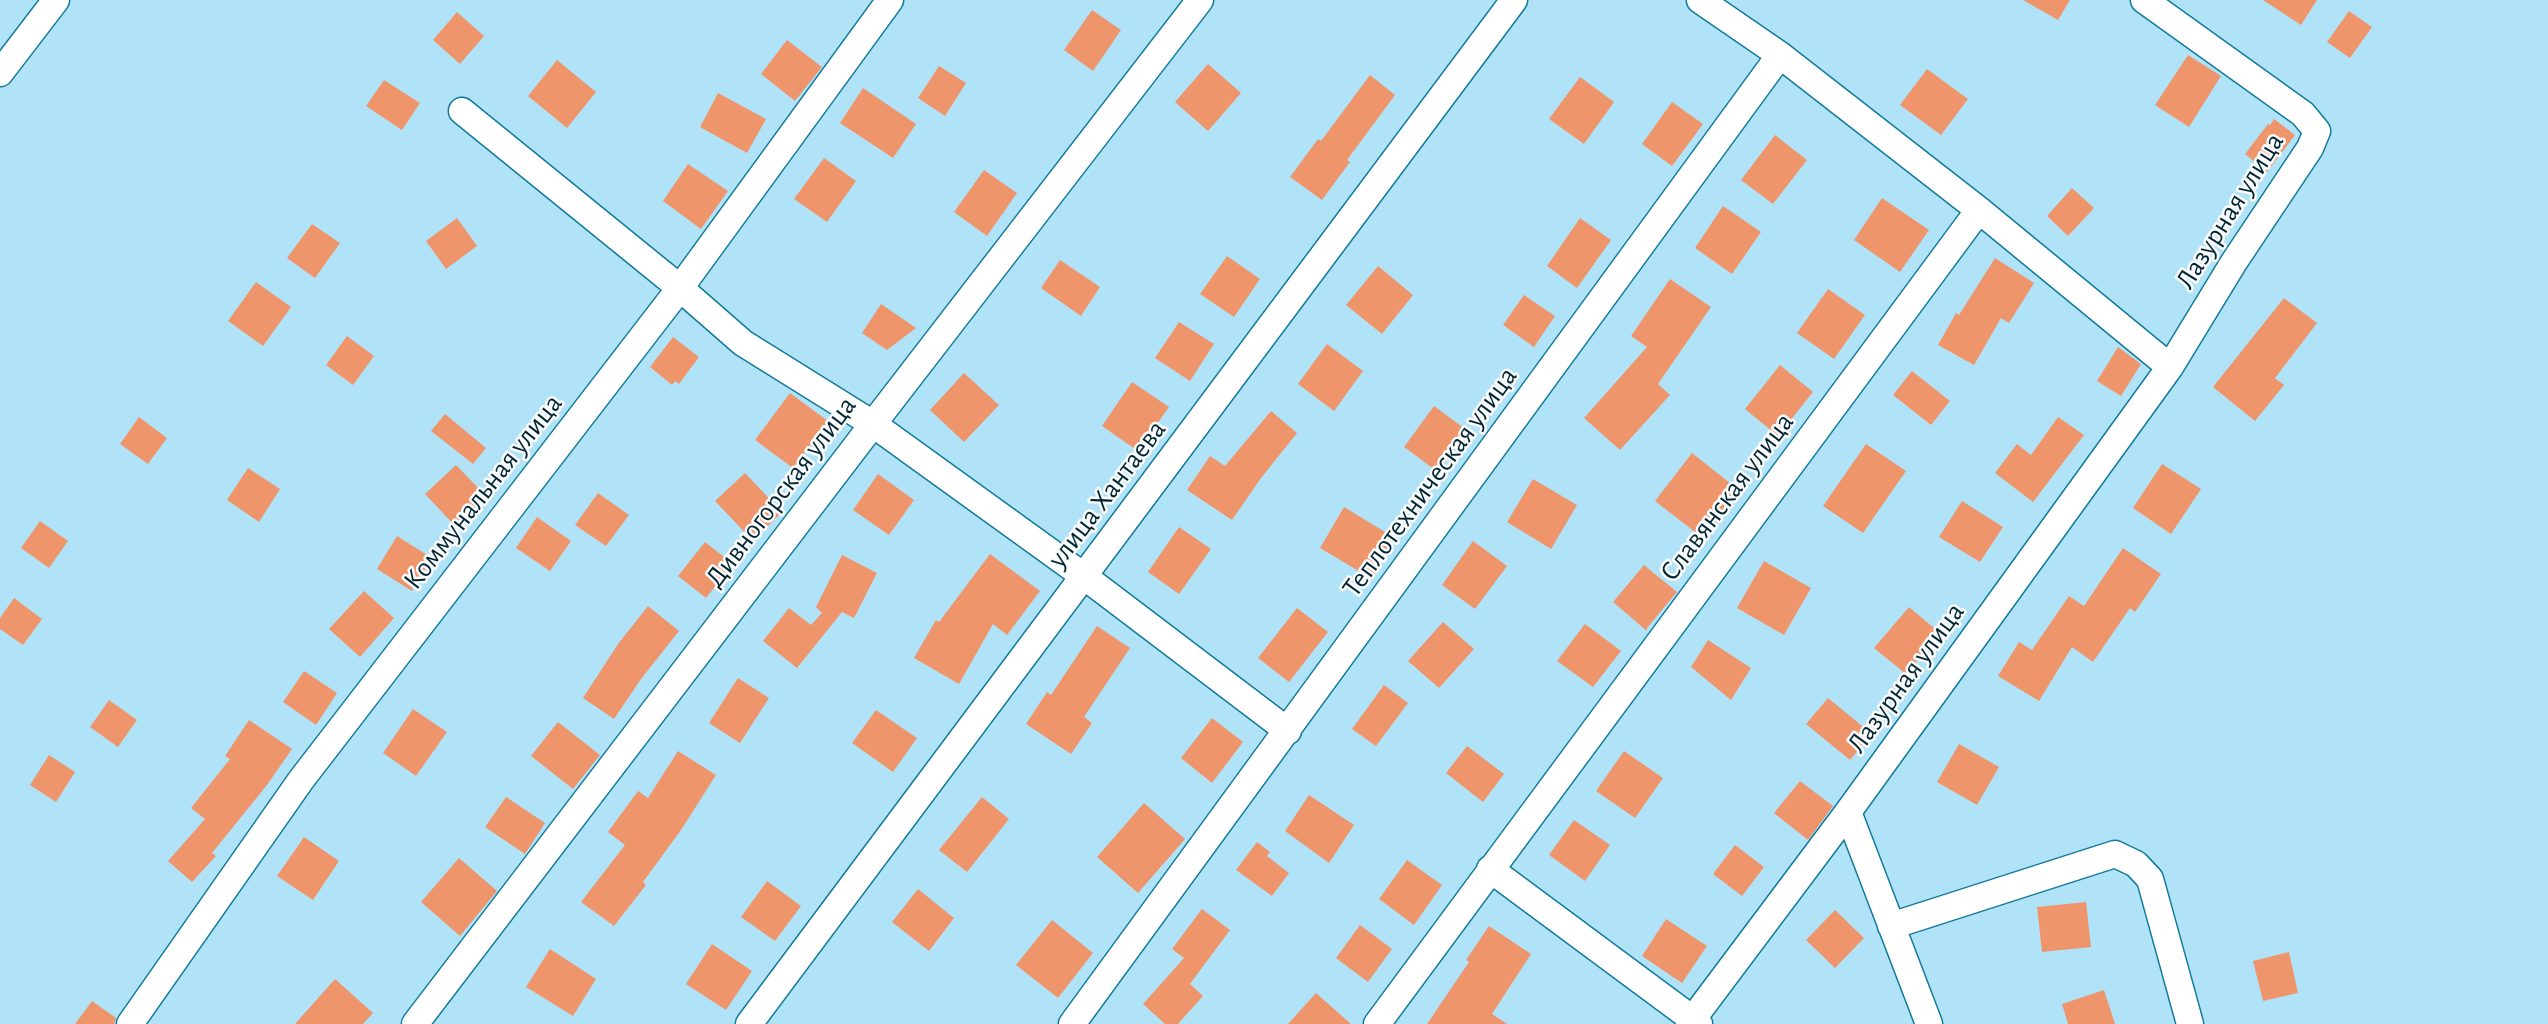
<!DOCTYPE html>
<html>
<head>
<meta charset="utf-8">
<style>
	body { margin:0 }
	canvas { display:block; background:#b1e3f8 }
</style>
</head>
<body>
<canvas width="2548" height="1024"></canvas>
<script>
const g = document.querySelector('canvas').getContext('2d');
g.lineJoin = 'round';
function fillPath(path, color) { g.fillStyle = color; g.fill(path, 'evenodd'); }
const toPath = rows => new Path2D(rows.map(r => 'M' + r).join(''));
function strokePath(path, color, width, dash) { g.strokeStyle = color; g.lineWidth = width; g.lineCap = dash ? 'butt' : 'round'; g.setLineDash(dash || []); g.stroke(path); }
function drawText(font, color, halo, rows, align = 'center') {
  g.font = font + ' "Alegreya Sans",sans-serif'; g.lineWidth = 5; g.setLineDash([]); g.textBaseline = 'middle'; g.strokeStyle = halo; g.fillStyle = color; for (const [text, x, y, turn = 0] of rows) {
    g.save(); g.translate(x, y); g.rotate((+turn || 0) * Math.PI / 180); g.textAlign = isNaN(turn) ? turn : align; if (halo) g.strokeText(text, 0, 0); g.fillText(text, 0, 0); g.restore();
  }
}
fillPath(toPath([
	[2023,0,2070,0,2058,20],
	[2263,0,2317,0,2301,25],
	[1092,10,1121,30,1093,71,1064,50],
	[2349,11,2372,27,2350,58,2327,42],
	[457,12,484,36,460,64,433,40],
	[787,40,822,67,795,101,761,74],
	[2188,55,2221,76,2189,127,2155,105],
	[557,60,596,92,567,128,528,96],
	[1208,64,1241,93,1208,131,1175,102],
	[939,66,966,83,945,116,918,98],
	[1927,69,1968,99,1941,135,1900,105],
	[1370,75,1395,95,1347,160,1350,162,1322,200,1290,177,1318,139,1321,141],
	[1580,77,1614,102,1584,144,1549,119],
	[384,80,420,103,402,130,366,106],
	[863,88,916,124,893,158,840,123],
	[718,93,766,119,747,153,700,127],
	[1672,102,1703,124,1672,166,1642,144],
	[2274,119,2295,135,2267,172,2245,154,2268,124,2270,125],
	[1775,135,1807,160,1773,204,1741,180],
	[824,158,856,181,827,222,794,199],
	[688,164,728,191,701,229,663,201],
	[984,170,1017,193,987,236,954,212],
	[2072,188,2094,208,2068,236,2047,216],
	[1882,198,1929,230,1900,272,1854,240],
	[1723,206,1761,232,1732,274,1695,248],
	[457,218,477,246,446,269,426,241],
	[1580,218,1611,240,1577,288,1547,266],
	[312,224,340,243,315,278,287,258],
	[1227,256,1260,279,1234,317,1200,294],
	[1995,258,2034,283,2009,323,2001,318,1974,365,1938,345,1956,313,1959,315],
	[1060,260,1100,287,1081,316,1041,288],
	[1378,266,1413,295,1382,334,1346,305],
	[1670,279,1711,307,1658,384,1670,395,1620,450,1584,418,1647,347,1631,336],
	[256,282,291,307,263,346,228,321],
	[1828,289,1865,315,1834,359,1797,333],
	[1524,295,1555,316,1534,347,1503,325],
	[2284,298,2317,323,2275,378,2284,385,2255,421,2213,387],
	[881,304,916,328,887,350,862,333],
	[1179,322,1214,344,1190,381,1155,358],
	[347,336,374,356,353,385,326,365],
	[673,337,699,357,679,384,675,381,672,385,650,367],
	[1327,344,1363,371,1334,411,1298,384],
	[2118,347,2141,364,2121,396,2097,381],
	[1780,365,1813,392,1778,436,1745,409],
	[1912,371,1950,401,1931,425,1893,395],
	[964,373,999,405,964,442,930,410],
	[1132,382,1169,407,1138,451,1102,426],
	[790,393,828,421,793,468,755,440],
	[1434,406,1468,431,1438,472,1404,447],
	[1271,411,1297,433,1261,478,1232,520,1187,490,1210,456,1225,466],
	[445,414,486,448,473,464,431,431],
	[139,417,167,438,148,464,120,444],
	[2058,417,2084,435,2033,502,1995,473,2017,444,2031,455],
	[1866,444,1906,471,1863,533,1823,506],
	[1692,453,1740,491,1704,539,1655,501],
	[2162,464,2201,489,2171,534,2133,508],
	[456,465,488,498,456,527,425,494],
	[248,468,280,489,259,522,227,500],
	[745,473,782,512,753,541,715,501],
	[878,474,914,500,889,535,853,510],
	[1533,479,1577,505,1551,549,1507,522],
	[598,493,629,515,606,546,575,525],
	[1962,501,2003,527,1980,562,1939,537],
	[1344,507,1395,538,1375,563,1380,566,1372,579,1320,548],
	[537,517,571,541,550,571,516,548],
	[40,521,68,541,49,568,21,548],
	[1179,527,1211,549,1179,594,1148,572],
	[397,536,432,558,412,591,377,569],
	[1473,541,1507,566,1475,609,1442,585],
	[705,542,733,564,706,598,678,576],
	[2123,548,2161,574,2135,612,2130,608,2093,662,2072,647,2039,701,1998,676,2019,642,2032,650,2069,596,2084,606],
	[990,554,1040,591,1007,635,993,624,959,684,914,658,936,620,939,622],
	[842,555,877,573,854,618,842,612,797,668,763,641,789,608,811,625,822,613,816,607],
	[1764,561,1811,588,1784,635,1737,608],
	[1644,565,1677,592,1647,628,1647,631,1613,602],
	[364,591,394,618,360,657,329,629],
	[14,598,42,619,23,645,0,629,0,618],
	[648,606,679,631,641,679,614,719,583,698,618,644],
	[1909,607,1940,633,1906,674,1874,648],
	[1297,608,1328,632,1289,682,1258,658],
	[1443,622,1474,649,1439,688,1408,661],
	[1585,624,1621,651,1593,687,1557,661],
	[1097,626,1130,648,1084,717,1092,723,1071,754,1026,724,1047,692,1051,695],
	[1708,640,1751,668,1731,700,1691,667],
	[304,671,337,693,316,725,283,702],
	[738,678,769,698,740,743,709,723],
	[1384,685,1408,703,1376,746,1352,729],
	[1828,698,1872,734,1850,760,1806,724],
	[109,700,137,720,118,747,90,727],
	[413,709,447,732,416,776,383,753],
	[876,710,917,738,893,772,852,743],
	[1212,718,1243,742,1212,783,1181,758],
	[249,720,292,749,267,785,212,853,216,856,192,882,168,861,205,819,191,808,230,759,225,756],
	[558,722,600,755,573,789,531,756],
	[1959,744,1999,767,1977,805,1937,782],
	[1467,746,1504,774,1483,802,1446,773],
	[678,751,716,775,681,830,643,882,646,885,614,926,581,902,625,845,608,832,638,791,648,798],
	[1624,751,1663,778,1635,818,1596,791],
	[49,755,75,772,56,802,30,785],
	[1800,781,1833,806,1808,840,1774,813],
	[1309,795,1354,825,1329,863,1285,831],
	[506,797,545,823,525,854,485,827],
	[982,797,1009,819,967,872,939,850],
	[1144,803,1185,839,1138,893,1097,857],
	[1574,820,1610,845,1585,881,1549,855],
	[304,837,339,861,313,900,277,876],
	[1257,842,1270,852,1267,856,1289,873,1272,896,1236,870],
	[1735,845,1764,867,1742,896,1713,874],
	[459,858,497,891,460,936,421,902],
	[1407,860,1442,885,1414,925,1379,899],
	[767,881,801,906,775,941,741,917],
	[918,889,954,918,929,951,892,922],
	[2086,902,2091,947,2042,952,2037,907],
	[1202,909,1230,930,1190,984,1203,996,1178,1024,1165,1024,1143,1004,1184,958,1172,949],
	[1835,910,1864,938,1835,968,1806,940],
	[1666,919,1707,946,1682,983,1642,956],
	[1052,920,1093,953,1058,998,1016,965],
	[1360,925,1392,949,1368,982,1336,958],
	[1489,926,1531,954,1492,1014,1507,1024,1427,1024,1469,962,1466,960],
	[712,944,752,971,726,1010,686,984],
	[550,949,596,979,573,1016,526,987],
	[2289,952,2298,993,2263,1001,2253,961],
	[335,979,373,1013,363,1024,295,1024],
	[2104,990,2115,1024,2068,1024,2062,1004],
	[1316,993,1351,1024,1288,1024],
	[92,1001,116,1018,114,1024,75,1024]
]), '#ef956b');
const minor = toPath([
	[2144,0,2303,114,2317,131,2310,148,2234,262,2170,367],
	[0,73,56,0],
	[462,111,680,288,743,343,873,424,1085,577,1288,731],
	[1848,812,1929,1024],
	[1490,869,1699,1024],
	[1891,926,2115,854,2136,864,2150,879,2190,1024],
	[130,1024,301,780,680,288,890,0],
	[415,1024,873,424,1200,0],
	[749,1024,1514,0],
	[1072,1024,1780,55,1700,0],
	[1377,1024,1979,210,1780,55],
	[1689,1024,1848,812,2170,367,1979,210]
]);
strokePath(minor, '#127a9b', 29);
strokePath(minor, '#fff', 26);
drawText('28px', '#002633', '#fbfbfb', [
	["Лазурная улица",2230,211,-58],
	["Теплотехническая улица",1430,482,-54],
	["Коммунальная улица",483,492,-52],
	["Дивногорская улица",781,492,-53],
	["улица Хантаева",1107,494,-53],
	["Славянская улица",1727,497,-53],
	["Лазурная улица",1906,678,-54]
]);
</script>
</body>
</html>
